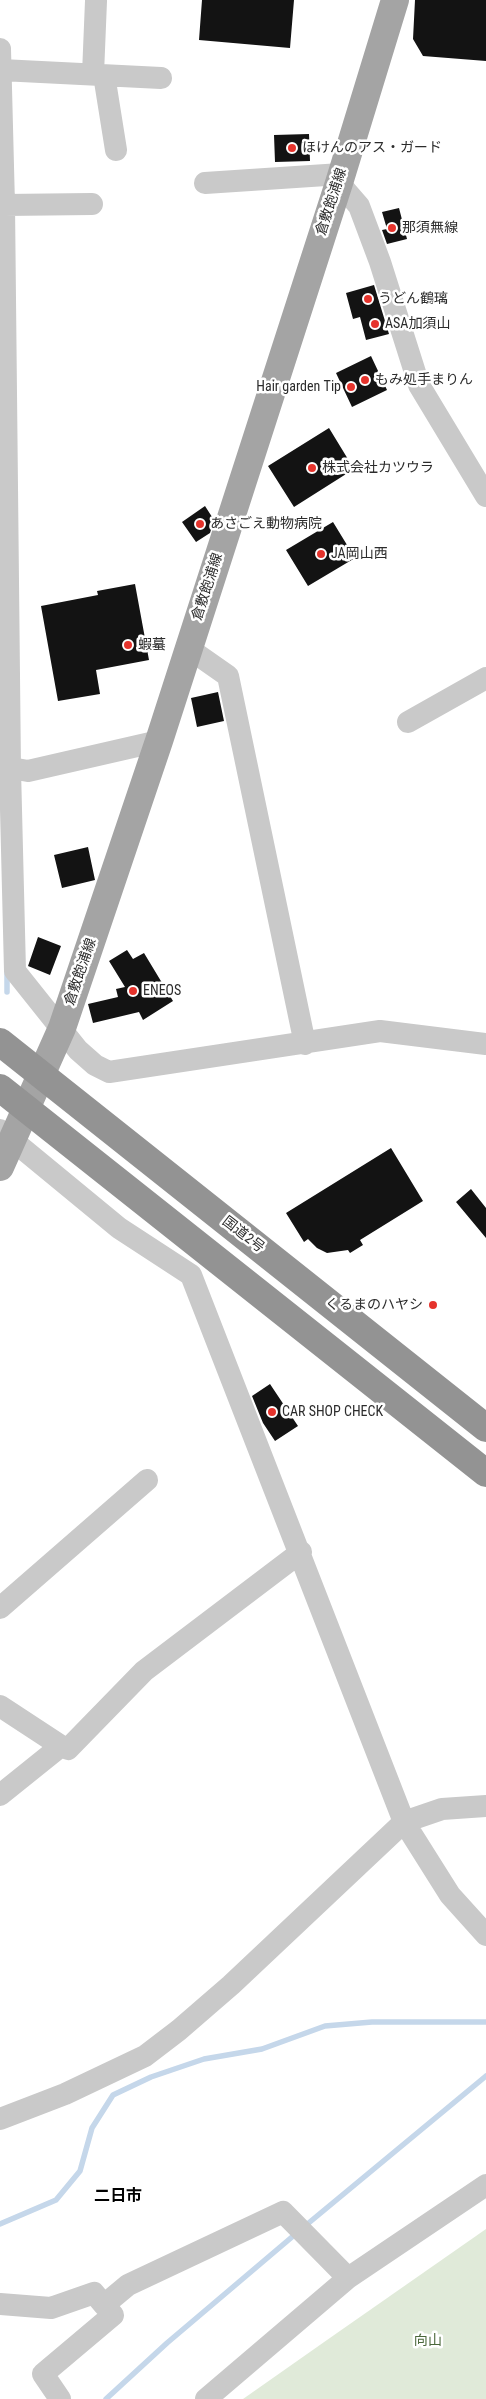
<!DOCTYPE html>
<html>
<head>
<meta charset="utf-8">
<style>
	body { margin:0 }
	canvas { display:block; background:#fff }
</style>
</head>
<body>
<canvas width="486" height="2399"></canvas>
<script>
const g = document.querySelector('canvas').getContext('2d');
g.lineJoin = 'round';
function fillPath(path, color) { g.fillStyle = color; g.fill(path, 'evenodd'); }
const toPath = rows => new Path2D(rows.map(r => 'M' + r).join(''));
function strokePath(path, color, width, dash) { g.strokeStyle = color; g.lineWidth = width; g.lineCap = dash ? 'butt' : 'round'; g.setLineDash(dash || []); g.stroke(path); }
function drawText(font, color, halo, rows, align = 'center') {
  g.font = font + ' "Roboto Condensed","Noto Sans JP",sans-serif'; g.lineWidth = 5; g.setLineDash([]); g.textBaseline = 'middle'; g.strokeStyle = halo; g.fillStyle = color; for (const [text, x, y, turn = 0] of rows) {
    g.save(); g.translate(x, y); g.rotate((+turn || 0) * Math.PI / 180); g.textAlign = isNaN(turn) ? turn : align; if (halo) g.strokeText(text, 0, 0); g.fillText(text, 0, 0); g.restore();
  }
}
fillPath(toPath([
	[486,2229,486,2399,243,2399,327,2340]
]), '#e0ead9');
strokePath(toPath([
	[7,992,7,972],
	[0,2224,56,2200,80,2171,92,2128,113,2095,151,2077,204,2059,262,2049,325,2026,372,2022,486,2022],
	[305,2226,486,2076],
	[106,2399,167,2343,292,2237]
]), '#c5d7ea', 5.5);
fillPath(toPath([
	[202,0,294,0,290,48,199,40],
	[415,0,486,0,486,61,423,56,413,39],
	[309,134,310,161,275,162,274,135],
	[399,208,407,239,387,244,382,230,387,229,382,212],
	[374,285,389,334,366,340,360,317,353,319,346,293],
	[371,356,387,390,352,407,336,373],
	[329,428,354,469,294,507,268,466],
	[205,506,214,520,210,533,196,542,182,522],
	[333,522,355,558,308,586,286,550],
	[135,584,149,660,96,670,100,694,58,701,41,606,98,595,97,591],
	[218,692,224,721,197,727,191,698],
	[88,847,95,880,62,888,54,855],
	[38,937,61,946,50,975,28,966],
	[127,950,133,959,144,953,173,1001,143,1020,139,1012,93,1023,88,1004,118,997,116,989,125,987,109,961],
	[391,1148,423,1201,360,1240,363,1245,350,1253,348,1250,327,1253,317,1248,308,1239,304,1242,286,1213],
	[471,1189,486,1208,486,1238,456,1202],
	[270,1384,298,1426,275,1441,263,1423,252,1396]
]), '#131313');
strokePath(toPath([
	[0,49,4,205,10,769,15,971,78,1050,95,1065,109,1072,380,1031,486,1044],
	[1,70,161,78],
	[93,74,96,1],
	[104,75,116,150],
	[205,183,341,174],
	[339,183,359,206,380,262,419,385,486,496],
	[4,205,92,204],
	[188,648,228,676,305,1044],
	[408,722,486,678],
	[0,766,28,771,159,741],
	[0,1130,119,1228,191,1275,404,1822,450,1895,486,1935],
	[0,1608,147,1480],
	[0,1706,61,1746],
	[0,1795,61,1746,68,1749,144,1671,301,1552],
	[0,2119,65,2094,145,2056,179,2030,231,1985,404,1822,442,1809,486,1806],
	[0,2304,51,2308,94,2293,104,2305],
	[60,2399,43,2374,113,2315,104,2305,128,2285,283,2212,348,2278],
	[206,2399,348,2278,486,2185]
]), '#c9c9c9', 22);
strokePath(toPath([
	[0,1167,62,1028,159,741,339,183,395,0]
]), '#a4a4a4', 28);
strokePath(toPath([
	[0,1042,486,1428],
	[0,1088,486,1473]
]), '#939393', 28);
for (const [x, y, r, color] of [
	[292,148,5,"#e5332c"],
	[392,228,5,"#e5332c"],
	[368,299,5,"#e5332c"],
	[375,324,5,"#e5332c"],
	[365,380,5,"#e5332c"],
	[351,387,5,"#e5332c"],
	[312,468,5,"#e5332c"],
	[200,524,5,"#e5332c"],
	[321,554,5,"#e5332c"],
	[128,645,5,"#e5332c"],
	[133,991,5,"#e5332c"],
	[433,1305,5,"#e5332c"],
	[272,1412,5,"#e5332c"]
]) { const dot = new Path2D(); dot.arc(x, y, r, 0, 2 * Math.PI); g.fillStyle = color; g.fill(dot); strokePath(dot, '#fff', 2); }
drawText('14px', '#2c2c2c', '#fff', [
	["ほけんのアス・ガード",302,148],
	["那須無線",402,228],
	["うどん鶴璃",378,299],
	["ASA加須山",385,324],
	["もみ処手まりん",375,380],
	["Hair garden Tip",341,387,"right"],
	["株式会社カツウラ",322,468],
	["あさごえ動物病院",210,524],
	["JA岡山西",331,554],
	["蝦蟇",138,645],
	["ENEOS",143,991],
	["くるまのハヤシ",423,1305,"right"],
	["CAR SHOP CHECK",282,1412]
], 'left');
drawText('14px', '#2c2c2c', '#fff', [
	["倉敷飽浦線",332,202,-72],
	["倉敷飽浦線",208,587,-72],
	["倉敷飽浦線",81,972,-71],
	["国道2号",243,1235,38]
]);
drawText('14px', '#4a673a', '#fff', [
	["向山",428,2341]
]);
drawText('bold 16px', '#000', '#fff', [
	["二日市",118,2197]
]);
</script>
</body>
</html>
